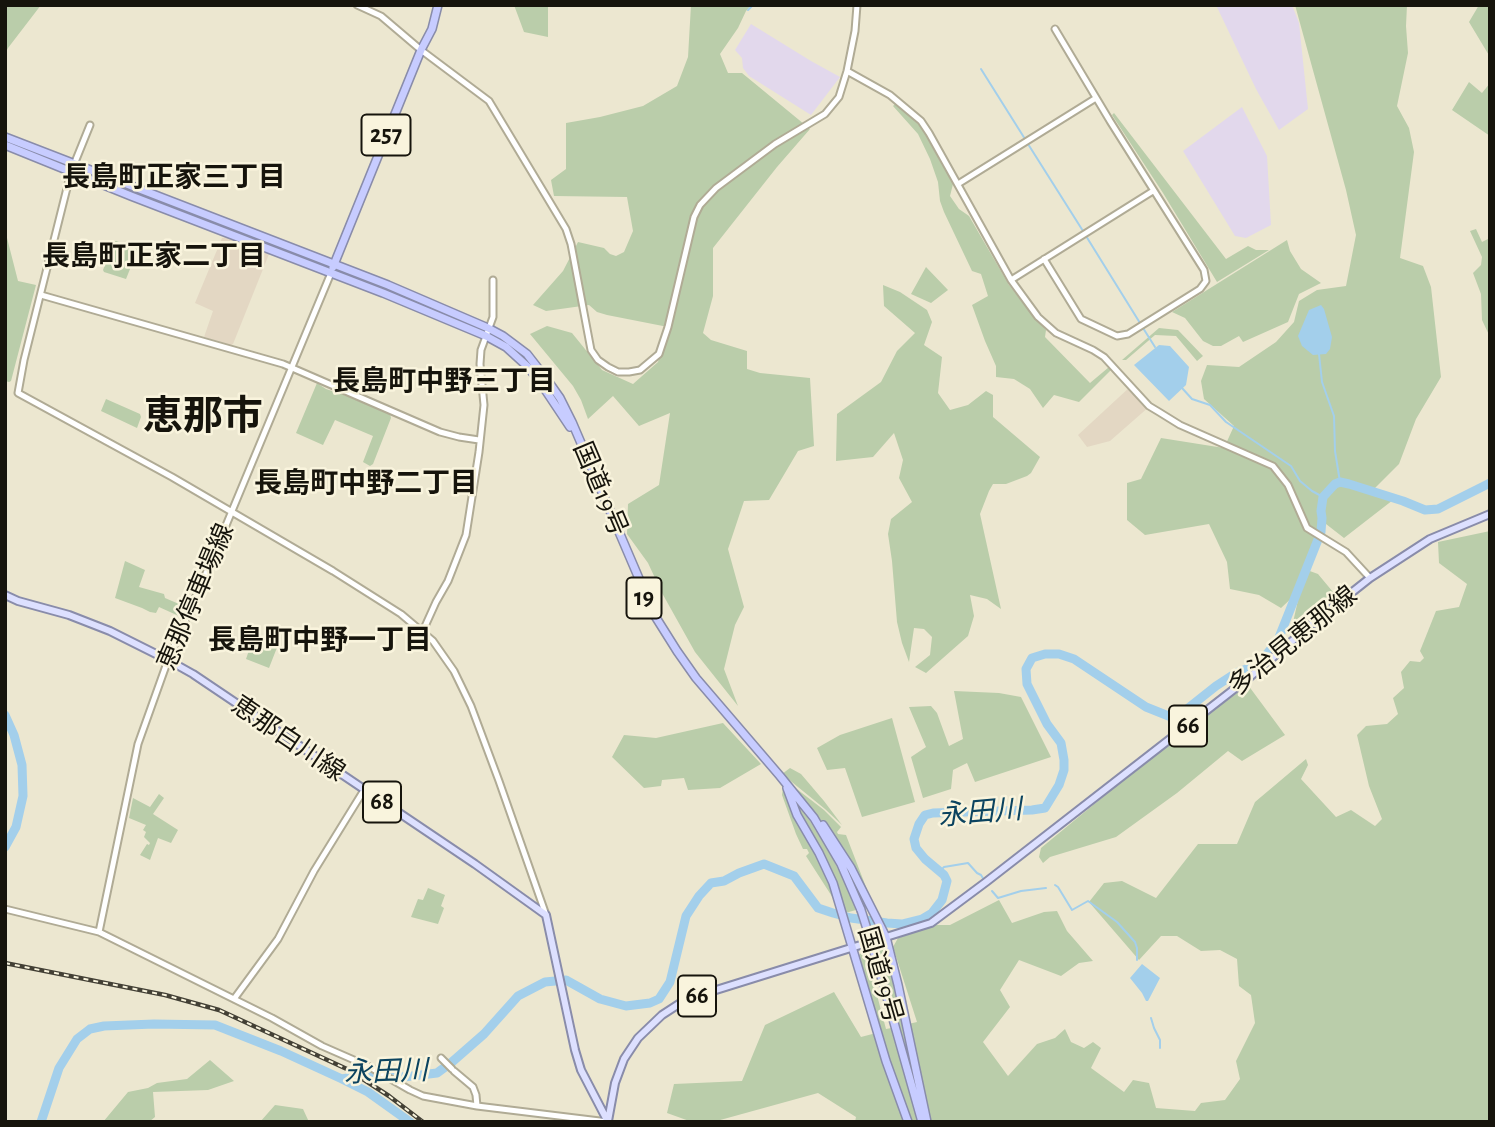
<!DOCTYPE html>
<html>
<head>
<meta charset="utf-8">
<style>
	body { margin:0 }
	#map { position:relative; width:1495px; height:1127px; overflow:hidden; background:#ece7d0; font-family:"Alegreya Sans",sans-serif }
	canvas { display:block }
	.frame { position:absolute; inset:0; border:7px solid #16140c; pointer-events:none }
</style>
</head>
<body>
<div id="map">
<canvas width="1495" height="1127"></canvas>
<div class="frame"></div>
</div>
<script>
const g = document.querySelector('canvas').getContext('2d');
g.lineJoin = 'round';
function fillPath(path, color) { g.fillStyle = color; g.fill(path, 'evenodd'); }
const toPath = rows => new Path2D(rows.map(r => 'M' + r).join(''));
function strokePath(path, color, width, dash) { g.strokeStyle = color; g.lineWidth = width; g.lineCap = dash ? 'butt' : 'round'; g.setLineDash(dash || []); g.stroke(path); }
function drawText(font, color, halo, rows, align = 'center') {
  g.font = font + ' "Alegreya Sans","Noto Sans JP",sans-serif'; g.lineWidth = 5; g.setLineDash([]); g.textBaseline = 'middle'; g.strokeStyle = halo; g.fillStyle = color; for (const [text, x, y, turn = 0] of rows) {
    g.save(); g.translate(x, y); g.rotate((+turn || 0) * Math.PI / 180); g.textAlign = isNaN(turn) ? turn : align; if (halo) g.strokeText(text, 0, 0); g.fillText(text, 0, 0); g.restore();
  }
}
fillPath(toPath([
	[226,237,269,254,233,344,231,345,204,337,213,311,195,303,222,238],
	[1131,386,1150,406,1110,441,1087,447,1078,435]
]), '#e3d7c3');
fillPath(toPath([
	[1216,5,1292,5,1299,23,1308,109,1279,130,1256,89],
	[751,24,811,61,840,77,811,115,749,76,743,68,742,58,735,50],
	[1242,107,1267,156,1271,225,1246,238,1235,236,1183,151]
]), '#e2d8ec');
fillPath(toPath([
	[5,5,41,5,8,48,5,54],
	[514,5,548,5,548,37,524,32],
	[691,5,751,5,746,11,738,28,720,54,728,73,742,73,810,129,777,167,713,248,713,296,703,333,711,340,747,351,747,369,760,373,810,378,814,446,798,451,769,500,744,501,728,549,744,607,735,625,724,669,738,706,695,652,662,593,648,563,627,534,628,504,659,485,670,413,639,426,613,396,588,419,581,400,573,386,530,334,547,326,572,333,602,370,633,384,658,362,668,327,607,315,597,312,589,305,546,311,533,305,563,271,578,242,604,248,610,254,616,256,624,252,633,231,627,197,554,196,551,180,566,169,566,123,600,117,643,106,677,86,688,57],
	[1295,5,1407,5,1406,26,1408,53,1397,106,1409,128,1414,152,1400,258,1423,266,1431,287,1441,377,1416,419,1399,464,1372,491,1393,500,1344,538,1326,524,1307,570,1318,574,1333,592,1292,627,1302,582,1297,593,1281,608,1259,595,1230,589,1227,562,1209,524,1145,535,1127,520,1127,483,1141,479,1161,438,1224,448,1234,426,1204,399,1201,381,1207,365,1239,367,1276,342,1294,322,1299,301,1317,290,1346,286,1356,235,1346,190],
	[1479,5,1490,5,1490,57,1469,22],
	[1469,82,1482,93,1490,83,1490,136,1452,110],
	[896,103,921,127,953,184,950,196,959,209,969,216,1009,285,1029,311,1046,330,1045,337,1090,383,1109,367,1112,369,1079,402,1054,395,1043,408,1030,389,1014,379,996,377,996,366,985,341,972,305,988,296,981,274,972,271,944,212,940,201,938,182,930,159,918,134,893,106],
	[1114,113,1226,259,1248,246,1256,250,1269,250,1217,282,1163,193,1112,115],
	[1476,229,1482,242,1490,238,1490,337,1482,320,1481,294,1473,273,1481,265,1482,257,1470,231],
	[5,230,18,281,36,285,11,381,9,382,5,381],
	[1287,240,1290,251,1301,269,1321,283,1299,294,1288,322,1243,342,1239,336,1221,346,1213,346,1203,341,1185,318,1172,312],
	[116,241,138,249,126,279,104,272,103,270,114,242],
	[926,267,948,290,931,303,911,294],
	[883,285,900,292,927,310,932,322,924,345,942,357,938,393,950,410,968,405,986,391,993,395,993,417,1040,457,1031,473,1027,476,1006,484,993,484,989,491,980,514,1001,609,987,599,970,595,974,616,968,636,926,673,915,667,930,655,932,637,924,629,914,628,909,662,902,643,897,622,892,561,888,534,891,519,912,502,899,478,903,460,894,433,873,457,836,461,837,414,881,382,897,351,915,333,884,306],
	[1159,328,1178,330,1203,356,1197,361,1176,336,1155,335,1126,360,1122,360],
	[317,383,326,389,344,395,390,414,391,418,373,464,370,466,363,462,373,436,335,420,323,445,296,433],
	[106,399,140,414,141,417,137,428,101,411],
	[1490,531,1490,1122,855,1122,856,1117,818,1093,713,1122,692,1122,667,1113,674,1084,742,1081,765,1025,834,992,861,1037,880,1032,859,955,865,950,886,1029,897,1027,875,947,880,946,886,947,904,1025,917,1022,893,947,898,938,935,925,950,925,999,900,1012,923,1044,912,1057,911,1067,931,1093,961,1079,963,1061,976,1019,960,1000,990,1010,1007,983,1042,1008,1076,1037,1044,1055,1038,1065,1029,1071,1042,1084,1048,1093,1042,1101,1048,1091,1068,1124,1092,1133,1080,1149,1083,1156,1108,1195,1111,1201,1103,1225,1100,1240,1079,1236,1061,1255,1023,1251,995,1239,986,1237,959,1220,950,1201,951,1177,936,1161,936,1139,960,1089,902,1104,883,1122,881,1156,898,1198,844,1237,844,1255,802,1306,759,1308,765,1301,779,1336,817,1351,810,1375,826,1382,819,1369,786,1357,735,1366,726,1387,724,1398,714,1393,698,1404,688,1401,672,1410,661,1420,662,1424,658,1420,651,1436,611,1459,607,1467,584,1439,563,1438,542],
	[125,561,145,570,139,587,164,594,165,598,186,607,181,617,159,607,156,613,150,612,142,608,115,598],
	[254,636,278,645,269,668,246,659],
	[1248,685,1285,735,1242,761,1228,751,1177,793,1116,837,1050,857,1043,863,1039,857,1041,848,1161,749],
	[954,691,999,693,1021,697,1051,757,975,782,967,763,953,770,951,789,923,798,911,757,926,747,909,707,931,706,937,713,949,746,963,739],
	[892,718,915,802,862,817,845,768,827,770,817,748,840,735],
	[723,723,761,764,720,788,688,790,684,778,662,780,661,786,644,788,612,757,624,735,656,738],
	[790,768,801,774,824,801,842,825,825,809,782,774],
	[789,783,824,810,841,827,837,832,838,834,846,835,876,913,830,831],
	[783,788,822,860,840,909,806,856,809,853,807,849,803,849,796,834,782,795],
	[159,794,164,798,153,814,178,830,171,843,158,838,150,860,140,855,147,844,149,845,150,843,144,837,146,832,143,830,146,825,129,818,133,798,150,807],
	[794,801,810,821,832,857,845,883,856,910,845,913],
	[428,888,445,895,441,906,444,908,438,924,411,917,418,899,423,900],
	[210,1060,234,1081,208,1090,153,1092,155,1117,149,1122,103,1122,128,1092,148,1088,157,1083,187,1079],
	[275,1105,303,1109,309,1122,260,1122]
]), '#bacdaa');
fillPath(toPath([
	[1321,305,1324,309,1332,337,1330,349,1326,354,1313,355,1302,346,1298,336,1309,310],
	[1159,345,1170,346,1189,367,1186,385,1169,401,1134,365],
	[1142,964,1160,978,1148,1001,1146,1001,1142,993,1130,978]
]), '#a3cfeb');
strokePath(toPath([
	[748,10,753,5],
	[981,69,1025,139],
	[1028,144,1083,231],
	[1086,236,1140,323],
	[1143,328,1155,347],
	[1319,354,1322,382,1334,416,1335,451,1340,482],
	[1182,388,1192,399,1210,405,1226,422,1291,466,1300,481,1312,491,1323,497],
	[940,871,944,867,968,863,977,873,981,875,984,880],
	[1055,885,1058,887,1072,910,1088,901,1117,922,1135,942,1137,948,1137,960],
	[992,891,998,898,1021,891,1046,888],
	[1151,1018,1154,1028,1160,1040,1160,1048]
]), '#a3cfeb', 2);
strokePath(toPath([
	[5,715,14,735,22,765,23,796,16,827,5,847],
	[342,1079,371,1074,404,1077,437,1073,452,1062,484,1034,518,996,545,982,566,980,600,999,626,1006,650,1003,659,999,670,982,686,916,699,896,711,883,724,881,739,873,764,864,794,876,818,908,833,913,851,918,887,923,902,924,922,919,932,913,942,900,947,881,944,875,925,859,916,848,914,839,919,824,925,815,933,813,1032,810,1045,808,1059,785,1064,770,1064,760,1061,743,1047,724,1027,684,1026,669,1032,658,1045,654,1059,654,1074,659,1146,707,1171,717,1182,713,1216,686,1236,673,1249,668,1266,655,1278,640,1321,532,1322,518,1321,511,1323,497,1335,484,1340,482,1349,484,1403,501,1425,510,1438,509,1490,483],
	[41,1122,59,1068,77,1039,90,1029,104,1026,154,1024,215,1025,281,1051,342,1079,368,1092,410,1122]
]), '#a3cfeb', 9);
const secondary = toPath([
	[357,5,381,16,421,50,489,101,566,229,571,244,591,350,598,360,608,367,618,372,629,372,640,370,659,354,668,327,694,217,700,205,716,188,775,144,825,114,839,97,847,71,855,31,857,5],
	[847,71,890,95,921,121,929,133,1011,280,1038,317,1056,333,1093,350,1104,357,1149,406,1159,412,1180,425,1273,466,1288,485,1307,528,1346,552,1370,578],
	[90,125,71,172,24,360,18,393,172,477,333,571,401,614,433,641,454,671,471,706,499,781,546,915],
	[958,184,1096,98],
	[1044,259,1081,319,1117,336,1128,334,1200,289,1206,281,1204,270,1110,121,1055,29],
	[1011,280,1153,191],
	[41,295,283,364,440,432,459,437,479,440],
	[422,633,436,602,448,581,466,535,479,452,484,405,480,364,481,350,493,317,493,280],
	[5,909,99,932,272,1018,322,1046,370,1067,410,1090,423,1096,477,1106,608,1122],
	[99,932,138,744,168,660,207,571,331,273],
	[234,999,278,939,314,871,364,790],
	[441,1058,452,1069],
	[454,1071,473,1087,476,1095,477,1106]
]);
const primary = toPath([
	[5,595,18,601,69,615,110,631,168,660,193,674,475,864,546,915,575,1050,581,1070,607,1120],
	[608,1121,615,1083,624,1059,638,1038,662,1015,682,1002,700,995,931,923,986,882,1251,676,1312,624,1370,578,1430,539,1490,514]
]);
const highway = toPath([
	[5,137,388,285,488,328,503,336,527,354,548,381,560,398,572,422,655,616,677,651,696,678,780,776,814,818,841,864,861,910],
	[5,145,131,196,383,293,486,336,506,347,528,367,542,385,570,427],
	[333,267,421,50,432,29,438,5],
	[787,788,797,815,819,853,833,883,886,1061,908,1122],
	[823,825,851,868,886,937,898,985,927,1122],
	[873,948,922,1122]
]);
strokePath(secondary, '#b0ab95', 9);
strokePath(primary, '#898caa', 10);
strokePath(highway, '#898caa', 10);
strokePath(secondary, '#fff', 5);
strokePath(primary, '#dde0ff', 6);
strokePath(highway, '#c7ccff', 7);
const rail = toPath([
	[5,963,165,995,219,1010,349,1070,389,1096,423,1122]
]);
strokePath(rail, '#434035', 4.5);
strokePath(rail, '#f9f4dd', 2, [5]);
const highwayBridge = toPath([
	[861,910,873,948]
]);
strokePath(highwayBridge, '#898caa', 10, []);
strokePath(highwayBridge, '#c7ccff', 7);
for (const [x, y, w] of [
	[386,135,49],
	[644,598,35],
	[1188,726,38],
	[382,802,38],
	[697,996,38]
]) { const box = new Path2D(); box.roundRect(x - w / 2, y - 20.5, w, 41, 5); g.fillStyle = '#f9f4dd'; g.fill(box); strokePath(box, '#16140c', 2); }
drawText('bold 24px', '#16140c', null, [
	["257",386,135],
	["19",644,598],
	["66",1188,726],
	["68",382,802],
	["66",697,996]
]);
drawText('26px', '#16140c', '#f9f4dd', [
	["国道19号",600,489,67],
	["恵那停車場線",196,597,-67],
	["多治見恵那線",1293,641,-39],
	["恵那白川線",288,739,34],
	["国道19号",880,975,74]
]);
drawText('bold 28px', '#16140c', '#f9f4dd', [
	["長島町正家三丁目",174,178],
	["長島町正家二丁目",154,257],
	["長島町中野三丁目",444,382],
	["長島町中野二丁目",366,484],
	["長島町中野一丁目",320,641]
]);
drawText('italic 28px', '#0b435f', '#f9f4dd', [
	["永田川",980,813,-5],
	["永田川",386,1072,-2]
]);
drawText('bold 40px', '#16140c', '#f9f4dd', [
	["恵那市",203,417]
]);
</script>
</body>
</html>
